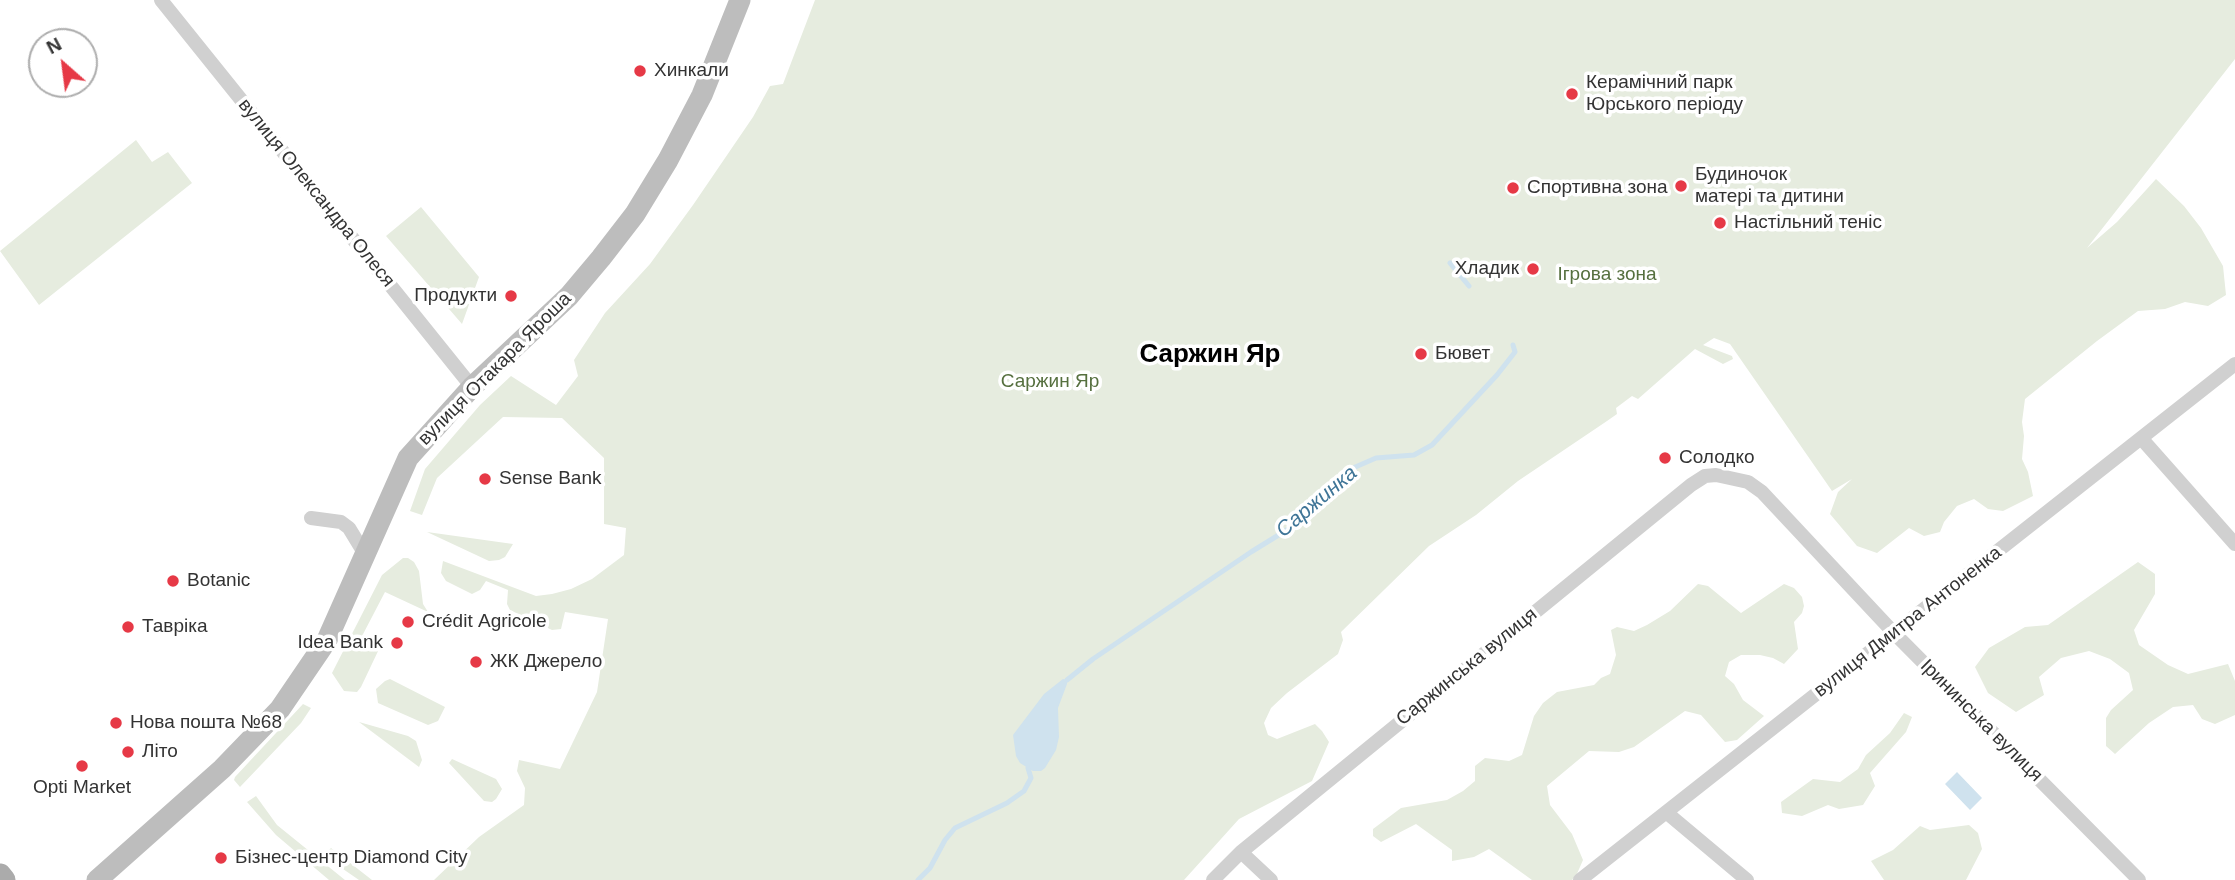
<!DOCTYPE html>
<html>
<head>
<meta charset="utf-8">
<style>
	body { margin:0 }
	#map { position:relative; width:2235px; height:880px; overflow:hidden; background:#fff; font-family:Arial,sans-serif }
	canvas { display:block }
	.north { position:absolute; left:28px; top:28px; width:70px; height:70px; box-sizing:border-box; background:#fff; border:2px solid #adadad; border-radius:50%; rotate:332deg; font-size:19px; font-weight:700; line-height:28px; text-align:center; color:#333 }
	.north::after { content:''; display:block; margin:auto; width:24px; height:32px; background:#e63946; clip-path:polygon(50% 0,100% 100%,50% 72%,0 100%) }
</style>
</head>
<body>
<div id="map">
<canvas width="2235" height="880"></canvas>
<div class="north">N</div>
</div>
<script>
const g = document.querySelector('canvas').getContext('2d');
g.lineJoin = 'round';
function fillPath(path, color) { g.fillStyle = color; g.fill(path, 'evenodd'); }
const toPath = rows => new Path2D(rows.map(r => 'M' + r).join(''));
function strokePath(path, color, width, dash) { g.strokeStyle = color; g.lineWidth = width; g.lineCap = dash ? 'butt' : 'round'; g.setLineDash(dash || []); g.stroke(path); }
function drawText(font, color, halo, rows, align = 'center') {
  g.font = font + ' Arial,sans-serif'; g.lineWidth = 7; g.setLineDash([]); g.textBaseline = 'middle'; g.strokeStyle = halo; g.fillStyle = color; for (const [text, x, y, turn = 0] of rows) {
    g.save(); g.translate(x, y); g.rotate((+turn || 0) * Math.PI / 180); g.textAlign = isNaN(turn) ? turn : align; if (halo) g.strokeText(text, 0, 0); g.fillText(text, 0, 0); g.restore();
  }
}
fillPath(toPath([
	[815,0,2235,0,2235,59,2087,248,2117,222,2156,179,2184,206,2201,228,2223,266,2226,295,2208,306,2185,302,2165,309,2138,311,2097,341,2025,399,2022,422,2024,436,2022,459,2028,472,2033,496,2003,511,1988,509,1974,499,1957,506,1944,522,1940,532,1924,536,1909,528,1877,553,1857,546,1830,514,1838,492,1852,479,1832,491,1730,344,1714,338,1703,345,1732,356,1733,359,1723,364,1695,349,1638,399,1632,396,1616,408,1617,414,1607,421,1518,481,1476,515,1429,546,1341,632,1343,640,1338,654,1287,693,1271,708,1264,723,1268,735,1277,739,1315,724,1322,731,1329,742,1312,781,1239,819,1184,880,434,880,479,837,524,805,525,788,517,771,519,760,560,769,597,692,608,619,565,612,561,629,552,630,510,610,507,604,508,590,486,581,480,590,472,594,446,581,441,573,443,561,536,596,552,594,571,589,592,579,624,555,626,528,604,524,604,458,562,418,503,417,437,478,422,515,410,511,425,469,480,405,511,376,556,405,578,376,574,360,605,313,650,264,693,205,753,117,770,86,783,84],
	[136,140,152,162,168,152,192,183,39,305,0,251],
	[421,207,479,277,462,324,386,236],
	[427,532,513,544,505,557,499,560,489,561],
	[403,558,408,558,414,562,419,571,423,604,428,612,385,592,361,638,380,647,361,687,357,692,344,691,332,673,382,575],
	[2138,562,2155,574,2155,594,2134,630,2139,645,2168,665,2188,674,2228,664,2235,681,2235,715,2215,724,2202,719,2193,705,2173,707,2149,723,2115,754,2106,746,2106,718,2111,710,2133,690,2129,673,2110,659,2089,651,2061,658,2039,677,2044,695,2016,712,1988,693,1975,667,1989,648,2025,627,2048,625],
	[1698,584,1708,586,1741,613,1784,584,1794,588,1802,597,1804,606,1802,613,1794,622,1798,649,1784,664,1773,658,1760,655,1741,655,1729,662,1725,676,1734,684,1743,700,1764,716,1737,740,1725,742,1701,715,1685,711,1634,747,1619,752,1589,751,1547,786,1550,805,1572,834,1583,860,1576,876,1572,880,1532,880,1489,849,1474,857,1452,861,1452,850,1416,824,1381,842,1373,836,1373,829,1401,808,1447,800,1463,791,1475,781,1475,766,1485,758,1509,761,1522,755,1534,716,1543,703,1557,692,1594,685,1601,678,1610,674,1616,655,1611,630,1617,627,1634,631,1647,625,1670,611],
	[390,679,445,707,438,721,428,725,378,703,376,689,385,681],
	[303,704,311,708,301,723,240,787,234,780,235,777],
	[1904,713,1912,717,1906,732,1870,773,1875,786,1863,805,1839,809,1828,805,1802,816,1782,813,1781,802,1813,779,1840,782,1858,769,1866,755,1890,733],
	[359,722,408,736,416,741,422,760,419,767],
	[452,759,496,779,502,789,496,799,492,802,484,801,449,763],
	[256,796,277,825,345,880,329,880,276,835,247,802],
	[1969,825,1978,833,1982,849,1966,880,1884,880,1871,861,1893,850,1920,826,1930,830],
	[331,848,372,880,359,880,343,869,326,853]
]), '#e6ecdf');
fillPath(toPath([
	[1063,679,1067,680,1067,684,1058,708,1059,737,1056,750,1045,768,1041,771,1033,771,1020,763,1016,756,1013,735,1044,694],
	[1957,772,1982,798,1970,810,1945,784]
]), '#cfe2ee');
strokePath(toPath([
	[1450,263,1469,286],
	[1067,680,1093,659,1251,552,1290,528,1329,494,1353,468,1376,458,1414,455,1432,445,1497,375,1515,352,1513,345],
	[918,880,930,868,945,840,955,828,1007,803,1024,791,1031,778,1028,768]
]), '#cfe2ee', 5);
strokePath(toPath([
	[161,0,472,387],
	[2141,438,2235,544],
	[311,518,341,522,349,528,366,556],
	[1667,813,1747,880],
	[1241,852,1271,880],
	[1213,880,1241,852,1691,485,1705,476,1716,475,1748,482,1762,492,1894,633,2139,880],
	[1580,880,2235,364]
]), '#d0d0d0', 14);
strokePath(toPath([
	[97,880,222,769,280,709,327,640,408,458,472,387,569,296,601,258,635,214,668,160,702,95,740,0]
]), '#bdbdbd', 21);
strokePath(toPath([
	[0,875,4,880]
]), '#ababab', 23);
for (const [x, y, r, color] of [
	[640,71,7,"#e63946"],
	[1572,94,7,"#e63946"],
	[1681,186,7,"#e63946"],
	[1513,188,7,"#e63946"],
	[1720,223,7,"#e63946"],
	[1533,269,7,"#e63946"],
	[511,296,7,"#e63946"],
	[1421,354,7,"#e63946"],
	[1665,458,7,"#e63946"],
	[485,479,7,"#e63946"],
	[173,581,7,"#e63946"],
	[408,622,7,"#e63946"],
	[128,627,7,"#e63946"],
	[397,643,7,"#e63946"],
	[476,662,7,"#e63946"],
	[116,723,7,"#e63946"],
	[128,752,7,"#e63946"],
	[82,766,7,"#e63946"],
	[221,858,7,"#e63946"]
]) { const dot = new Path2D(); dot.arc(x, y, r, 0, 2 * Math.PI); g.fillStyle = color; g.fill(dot); strokePath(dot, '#fff', 2.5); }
drawText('19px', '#333', '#fff', [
	["Хинкали",654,71],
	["Керамічний парк",1586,83],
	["Юрського періоду",1586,105],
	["Будиночок",1695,175],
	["матері та дитини",1695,197],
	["Спортивна зона",1527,188],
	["Настільний теніс",1734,223],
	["Хладик",1519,269,"right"],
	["Продукти",497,296,"right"],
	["Бювет",1435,354],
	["Солодко",1679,458],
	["Sense Bank",499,479],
	["Botanic",187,581],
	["Crédit Agricole",422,622],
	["Тавріка",142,627],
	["Idea Bank",383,643,"right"],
	["ЖК Джерело",490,662],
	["Нова пошта №68",130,723],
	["Літо",142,752],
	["Opti Market",82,788,"center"],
	["Бізнес-центр Diamond City",235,858]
], 'left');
drawText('19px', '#333', '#fff', [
	["вулиця Олександра Олеся",316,193,51],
	["вулиця Отакара Яроша",495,369,-45],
	["вулиця Дмитра Антоненка",1908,622,-38],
	["Саржинська вулиця",1467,667,-39],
	["Ірининська вулиця",1981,721,45]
]);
drawText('19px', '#56703f', '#fff', [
	["Ігрова зона",1607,275],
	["Саржин Яр",1050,382]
]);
drawText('italic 21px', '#3f7597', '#fff', [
	["Саржинка",1317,502,-40]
]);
drawText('bold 26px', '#000', '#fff', [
	["Саржин Яр",1210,355]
]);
</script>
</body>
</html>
